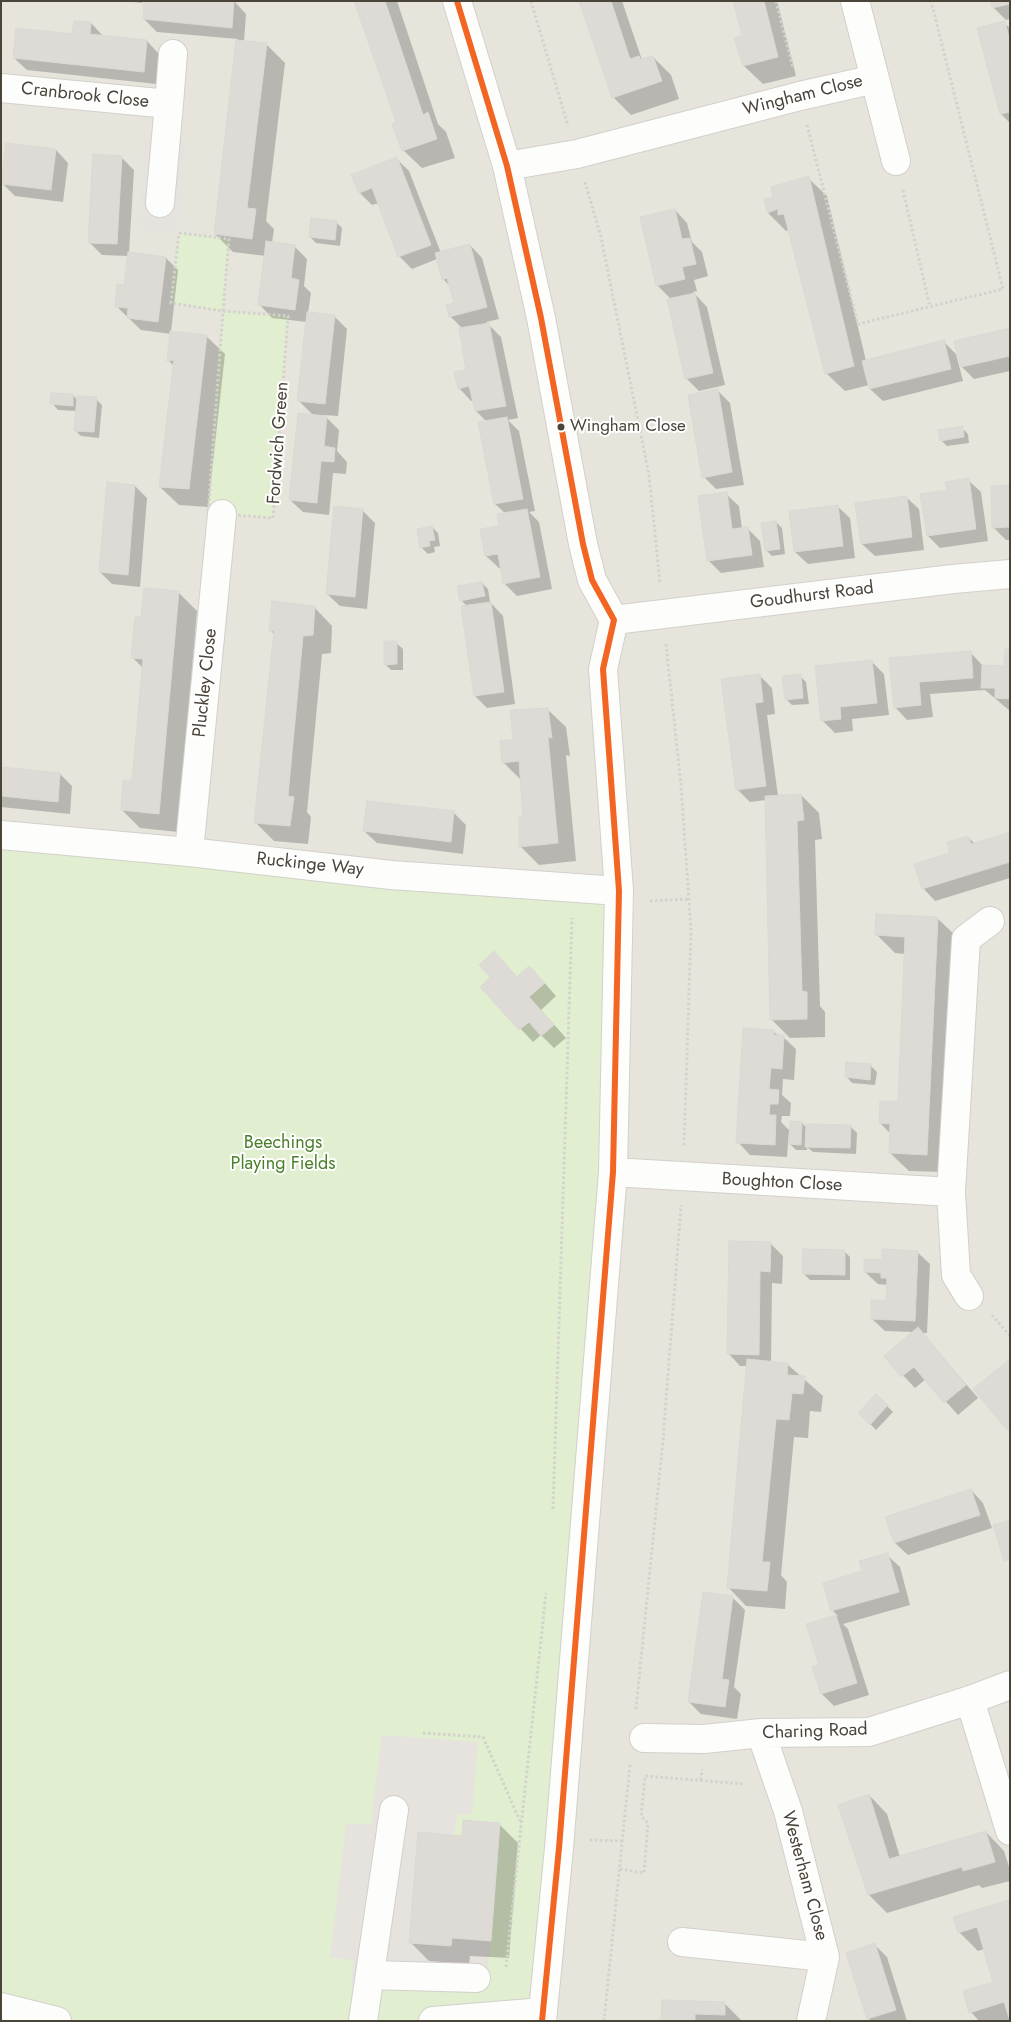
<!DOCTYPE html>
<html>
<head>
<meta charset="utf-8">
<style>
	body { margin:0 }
	#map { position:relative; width:1011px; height:2022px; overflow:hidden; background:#f4f2ee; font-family:Jost,sans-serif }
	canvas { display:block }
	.frame { position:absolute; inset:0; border:2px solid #4b4439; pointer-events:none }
</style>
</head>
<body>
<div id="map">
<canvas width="1011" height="2022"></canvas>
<div class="frame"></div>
</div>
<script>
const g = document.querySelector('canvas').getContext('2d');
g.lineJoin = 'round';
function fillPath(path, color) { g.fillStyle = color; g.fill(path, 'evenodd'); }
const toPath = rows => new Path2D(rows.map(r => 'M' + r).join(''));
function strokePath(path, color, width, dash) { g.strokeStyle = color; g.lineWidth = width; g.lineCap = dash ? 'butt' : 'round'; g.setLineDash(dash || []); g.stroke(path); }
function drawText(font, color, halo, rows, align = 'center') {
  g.font = font + ' Jost,sans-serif'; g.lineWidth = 4; g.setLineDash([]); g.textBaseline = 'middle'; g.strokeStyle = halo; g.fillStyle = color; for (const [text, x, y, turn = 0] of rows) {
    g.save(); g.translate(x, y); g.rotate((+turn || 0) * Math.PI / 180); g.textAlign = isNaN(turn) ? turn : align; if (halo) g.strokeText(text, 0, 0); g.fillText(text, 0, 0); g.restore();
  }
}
fillPath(toPath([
	[1,1,1010,1,1010,2021,1,2021]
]), '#e7e4dc');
fillPath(toPath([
	[179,233,229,239,223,311,288,316,273,518,208,513,223,311,171,303],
	[1,835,619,891,543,2012,433,2021,57,2021,1,2007]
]), '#e1eecf');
fillPath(toPath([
	[144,138,187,141,179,233,137,230],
	[382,1735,478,1742,472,1814,457,1815,454,1835,418,1832,409,1942,451,1946,452,1938,491,1941,486,1985,383,1988,351,1983,354,1960,330,1958,346,1824,371,1824]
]), '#e6e3df');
fillPath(toPath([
	[124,1,142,1,142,3],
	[234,1,246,14,244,42,266,44,285,63,266,221,274,229,272,243,294,246,307,259,304,286,311,293,308,313,334,316,347,329,338,416,324,415,339,430,337,451,347,462,346,474,333,473,329,515,303,512,290,500,314,416,299,401,307,322,272,318,260,305,266,256,233,252,215,234,238,39,157,32,144,19],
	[356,1,397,1,438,124,446,132,455,158,422,168,403,150,398,123],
	[580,1,622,1,642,60,653,57,671,75,679,99,631,115,613,97],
	[735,1,777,1,796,76,763,84,744,66,743,37],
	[1010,1,1010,19,1006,20,993,7],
	[91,23,103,36,147,41,159,54,156,84,27,70,14,58,74,35],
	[1004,23,1010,28,1010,123,1001,114],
	[56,150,68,163,63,202,15,196,2,183],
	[122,158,134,170,129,253,166,258,178,270,171,332,206,336,225,354,208,507,179,505,160,487,174,366,168,360,171,334,141,330,116,306,125,286,129,256,102,255,89,242],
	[397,159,409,171,441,253,470,245,482,258,499,319,486,322,501,337,518,418,508,420,519,431,535,511,529,512,539,522,552,589,517,596,504,583,501,568,499,568,486,556,506,514,495,504,487,422,476,411,474,400,471,401,459,388,467,371,463,329,450,316,455,304,451,287,443,279,437,259,412,269,399,256,379,203,372,205,360,193],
	[808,178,827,196,866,361,944,342,956,354,963,381,883,401,870,389,869,385,845,391,826,373,789,230,786,231,768,213,775,198],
	[675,210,687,223,692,242,702,252,708,276,694,280,697,291,693,292,707,307,725,385,699,391,686,378,671,299,657,285],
	[336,222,342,228,340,246,316,243,310,237],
	[1010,329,1010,371,974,379,962,367],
	[718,391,730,403,744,485,716,489,704,477],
	[73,395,78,401,96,399,102,405,99,438,81,436,75,430,77,411,58,410,52,403],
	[962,428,968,434,969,443,947,446,941,440],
	[968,480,981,492,988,541,940,548,928,536,948,491],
	[135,486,147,498,140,587,112,584,100,572],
	[1010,486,1010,540,1006,540,993,527],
	[726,494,739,506,742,529,748,529,760,541,764,567,721,573,708,560],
	[906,497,919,509,924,550,875,556,862,544],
	[837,506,850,518,855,558,808,564,795,552],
	[362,510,375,523,367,609,340,606,327,594],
	[776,522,782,528,785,554,772,556,766,550],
	[432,527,438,533,440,546,434,547,435,552,428,554,422,548],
	[482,583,488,589,490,602,503,616,515,704,487,708,475,696,467,606,461,600],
	[179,593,197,611,178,832,140,828,122,810,133,782,143,668,133,658,142,618],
	[314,607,332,626,331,653,322,654,307,812,311,817,308,844,274,841,255,822,275,635,270,630],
	[396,643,403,649,403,670,391,670,385,664],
	[1010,651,1010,711,985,690,930,694,933,717,907,720,895,707,890,659,970,652,983,666,1005,667],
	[871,661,884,674,889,715,852,719,853,731,835,733,822,720],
	[759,675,772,688,775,714,767,715,778,796,801,795,819,813,822,839,815,840,820,1006,825,1012,825,1037,790,1038,771,1019,766,800,750,802,737,789],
	[800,676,806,682,809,704,792,705,786,699],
	[547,709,566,727,570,756,566,755,576,861,539,865,520,846,524,818,522,781,503,762,514,741],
	[1,768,60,774,72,786,70,814,1,807],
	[453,812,466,825,463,854,377,843,364,831],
	[1010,833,1010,878,935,901,923,888,968,837,975,844],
	[937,918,956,936,945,1172,909,1171,890,1153,891,1134,880,1123,899,1103,905,954,895,953,877,935],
	[506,965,518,978,542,980,556,996,541,1010,566,1038,554,1048,541,1035,533,1042,482,987],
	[773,1031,779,1036,783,1037,796,1049,794,1080,783,1079,782,1095,791,1103,790,1116,782,1116,781,1122,789,1130,787,1157,750,1155,738,1142],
	[871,1066,877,1072,875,1085,852,1083,846,1076],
	[802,1123,807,1128,851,1127,857,1133,856,1154,813,1152,807,1147,807,1150,796,1150,790,1144],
	[770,1243,783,1256,782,1284,772,1283,771,1363,787,1364,823,1396,821,1412,810,1411,808,1438,794,1437,781,1575,787,1582,785,1609,746,1606,728,1587,748,1366,740,1366,728,1353],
	[844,1251,850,1257,850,1280,810,1280,804,1274],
	[917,1252,930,1264,927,1333,922,1333,978,1398,958,1415,926,1379,915,1388,885,1356,914,1332,885,1331,872,1319,887,1302,888,1285,878,1284,865,1272,883,1261],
	[876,1395,893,1412,876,1430,860,1413],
	[971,1490,983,1503,992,1528,908,1555,895,1543],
	[887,1555,900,1567,910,1605,843,1624,848,1629,869,1695,834,1706,822,1694,821,1665,808,1625,838,1616,833,1611,825,1584,864,1572],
	[733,1598,745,1610,734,1687,741,1694,737,1719,701,1714,689,1702],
	[869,1795,887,1814,900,1857,986,1832,1004,1851,1010,1870,1010,1881,982,1888,979,1885,887,1913,869,1895],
	[499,1824,518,1843,509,1958,470,1956,469,1964,429,1961,410,1942],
	[1010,1903,1010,2021,979,2021,971,2012,995,1983,984,1949,978,1951,959,1932],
	[875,1945,887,1957,907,2021,871,2021,868,2018],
	[724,2003,742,2021,662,2021]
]), '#0003');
const building = toPath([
	[144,1,234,1,232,28,143,19,144,1],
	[354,1,385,1,423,115,428,112,437,139,402,151,392,124,396,122,354,1],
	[579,1,611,1,630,59,639,56,640,59,653,56,662,81,612,98,579,1],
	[733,1,764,1,778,57,743,66,734,38,742,36,733,1],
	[991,1,1010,1,1010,4,992,8,991,1],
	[74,21,91,22,90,34,147,40,144,72,13,58,16,28,72,34,74,21],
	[1005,21,1010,42,1010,112,1000,114,977,28,1005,21],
	[236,40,267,43,247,208,256,209,252,239,214,234,236,40],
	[6,143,56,149,51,190,1,184,6,143],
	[93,154,122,156,117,244,88,243,93,154],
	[397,157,431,245,398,257,372,188,359,193,351,175,397,157],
	[809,176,854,366,825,374,784,214,778,215,778,209,767,213,764,199,773,197,771,187,809,176],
	[675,209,682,239,690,238,696,264,682,267,685,279,656,286,640,217,675,209],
	[311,218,337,221,335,240,309,237,311,218],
	[266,241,295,245,291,278,299,280,295,310,258,305,266,241],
	[470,244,487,307,449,317,446,305,454,303,447,278,442,280,435,253,470,244],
	[128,252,166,257,158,322,127,318,128,308,115,307,117,284,124,285,128,252],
	[695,293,713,373,685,379,667,299,695,293],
	[307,312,335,315,325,404,297,401,307,312],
	[489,323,506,406,475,411,469,386,458,389,454,372,466,370,459,328,489,323],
	[1010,328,1010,356,961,367,954,341,1010,328],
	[170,331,207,335,189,489,159,487,174,360,167,361,170,331],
	[944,340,951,369,869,389,862,361,944,340],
	[718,389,732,472,702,478,688,395,718,389],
	[51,393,73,394,73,406,50,404,51,393],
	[77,396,97,397,94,432,74,431,77,396],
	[298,413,327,416,324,446,335,448,334,462,321,461,317,503,289,500,298,413],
	[507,417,523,499,494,504,478,422,507,417],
	[963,426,964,437,940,441,938,430,963,426],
	[969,478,976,529,927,536,920,494,947,490,945,482,969,478],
	[107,482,135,485,128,575,99,572,107,482],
	[1010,485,1010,527,992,528,991,486,1010,485],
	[727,492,732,529,748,527,752,555,707,561,698,496,727,492],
	[907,496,912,537,861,544,855,503,907,496],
	[838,505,843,546,794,552,789,511,838,505],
	[334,506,363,509,355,597,326,594,334,506],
	[527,509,540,577,503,584,498,554,485,556,480,529,499,526,497,514,527,509],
	[776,521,780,549,765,551,761,523,776,521],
	[432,526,435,540,429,541,430,546,420,548,417,529,432,526],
	[482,582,485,596,460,601,457,586,482,582],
	[144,588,179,591,159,814,121,810,123,780,132,780,143,659,131,658,135,617,141,617,144,588],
	[272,601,315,606,313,635,303,636,288,796,294,797,290,826,254,823,274,631,269,631,272,601],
	[491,602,504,692,474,696,461,606,491,602],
	[384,641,397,641,397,664,384,665,384,641],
	[1005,649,1010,650,1010,699,995,698,995,688,981,688,982,665,1004,666,1005,649],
	[971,651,973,678,919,682,921,705,894,708,889,658,971,651],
	[872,660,877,703,840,707,841,719,821,721,815,666,872,660],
	[760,674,763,702,755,703,766,786,736,790,721,679,760,674],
	[801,674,803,698,785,700,782,676,801,674],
	[548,708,552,738,548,737,558,843,519,847,519,817,523,817,519,761,502,763,500,740,513,740,510,710,548,708],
	[1,767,60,773,58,802,1,796,1,767],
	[801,794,804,820,797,821,802,991,807,992,807,1019,770,1020,765,796,801,794],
	[367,801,454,811,451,842,363,831,367,801],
	[1010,832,1010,862,922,889,914,864,950,853,947,842,968,836,971,844,1010,832],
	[876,914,938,917,927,1155,889,1153,890,1124,879,1123,880,1101,898,1101,905,937,875,935,876,914],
	[494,951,517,977,529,966,545,983,529,997,554,1025,541,1036,529,1022,519,1030,480,987,490,977,479,965,494,951],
	[743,1028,774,1030,774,1035,784,1035,782,1069,771,1068,769,1089,779,1090,778,1104,770,1104,769,1115,776,1115,775,1145,736,1143,743,1028],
	[846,1062,871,1064,870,1080,845,1077,846,1062],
	[790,1121,802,1122,801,1145,789,1144,790,1121],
	[806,1124,851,1125,850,1148,805,1147,806,1124],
	[729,1241,771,1242,770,1272,760,1271,759,1355,727,1354,729,1241],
	[803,1249,845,1250,845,1275,802,1274,803,1249],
	[882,1249,918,1251,915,1321,871,1319,871,1300,886,1301,887,1278,881,1278,881,1273,864,1272,864,1259,882,1260,882,1249],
	[918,1327,966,1385,944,1403,914,1367,901,1377,884,1356,918,1327],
	[747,1359,788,1363,787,1375,805,1376,803,1394,792,1393,789,1420,776,1419,762,1562,770,1562,767,1591,727,1588,747,1359],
	[1010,1359,1010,1428,1007,1430,973,1389,1010,1359],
	[876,1394,888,1405,870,1425,858,1413,876,1394],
	[971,1489,980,1515,894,1543,885,1517,971,1489],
	[1010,1520,1010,1559,1004,1561,993,1525,1010,1520],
	[888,1553,899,1592,831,1611,823,1583,862,1571,859,1561,888,1553],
	[703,1592,733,1596,722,1679,729,1680,725,1707,688,1702,703,1592],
	[836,1615,857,1683,821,1694,812,1667,819,1665,806,1624,836,1615],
	[869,1794,889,1859,986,1831,995,1862,963,1871,962,1867,868,1895,838,1805,869,1794],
	[463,1820,500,1823,491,1941,452,1938,451,1946,409,1943,418,1832,462,1836,463,1820],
	[1009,1900,1010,1902,1010,2021,1004,2002,969,2013,963,1991,993,1982,977,1927,958,1933,953,1917,1009,1900],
	[875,1943,896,2010,867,2019,846,1953,875,1943],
	[662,2000,725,2002,725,2015,695,2014,695,2021,661,2021,662,2000]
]);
fillPath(building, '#dedbd6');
strokePath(building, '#dcd9d4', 1);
const minor = toPath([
	[457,1,507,166,541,318,583,544,592,580,614,620,603,669,619,891,613,1172,559,1848,542,2021],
	[875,79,896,161],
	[1,88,169,104,160,203],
	[169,104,173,54],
	[507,166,577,154,800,96,875,79,855,1],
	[614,620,953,579,1010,574],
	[1,835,189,852,391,875,619,891],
	[189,852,222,514],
	[613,1172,951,1192],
	[969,1296,956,1275,951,1192,966,939,990,921],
	[970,1700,1010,1831],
	[761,1733,788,1811,825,1957,811,2021],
	[644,1738,704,1739,761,1733,869,1732,970,1700,1010,1685],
	[682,1942,825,1957],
	[370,1975,476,1978],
	[1,2007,57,2021],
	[363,2021,394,1810],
	[433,2021,543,2012]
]);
strokePath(minor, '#d2d0cb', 30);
strokePath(toPath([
	[531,1,568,126],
	[776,1,793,68],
	[807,125,858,324,1003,289,931,1],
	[585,182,601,237,649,475,660,583],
	[903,190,930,307],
	[179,233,229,239,223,311,171,303,179,233],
	[223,311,288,316,273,518,208,513,223,311],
	[666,644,681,785,691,931,684,1146],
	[650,901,689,899],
	[992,1315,1010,1336],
	[553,1509,572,918],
	[636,1709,663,1440,681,1205],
	[423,1733,483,1737,520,1821],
	[701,1780,702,1769],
	[590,1840,622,1841],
	[620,1869,644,1873,648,1823,641,1816,645,1776,743,1784],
	[506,1967,546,1593],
	[604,2021,630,1765]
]), '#d3d2cc', 3, [2.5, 2.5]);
strokePath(minor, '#fdfdfc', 28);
strokePath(toPath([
	[457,1,507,166,541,318,583,544,592,580,614,620,603,669,619,891,613,1172,559,1848,542,2021]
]), '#f26522', 6);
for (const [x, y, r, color] of [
	[561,427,4.5,"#4b4439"]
]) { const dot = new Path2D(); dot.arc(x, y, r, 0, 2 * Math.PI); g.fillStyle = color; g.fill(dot); strokePath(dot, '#fff', 2); }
drawText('17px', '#4b4439', '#fff', [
	["Wingham Close",570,427]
], 'left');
drawText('18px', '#4b4439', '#fff', [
	["Cranbrook Close",85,96,6],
	["Wingham Close",803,96,-14],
	["Fordwich Green",279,443,-86],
	["Goudhurst Road",812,596,-7],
	["Pluckley Close",206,683,-84],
	["Ruckinge Way",310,865,6],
	["Boughton Close",782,1183,3],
	["Charing Road",815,1732,-2],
	["Westerham Close",804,1876,75]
]);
drawText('18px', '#4a7f2a', '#fff', [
	["Beechings",283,1144],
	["Playing Fields",283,1165]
]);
</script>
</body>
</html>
